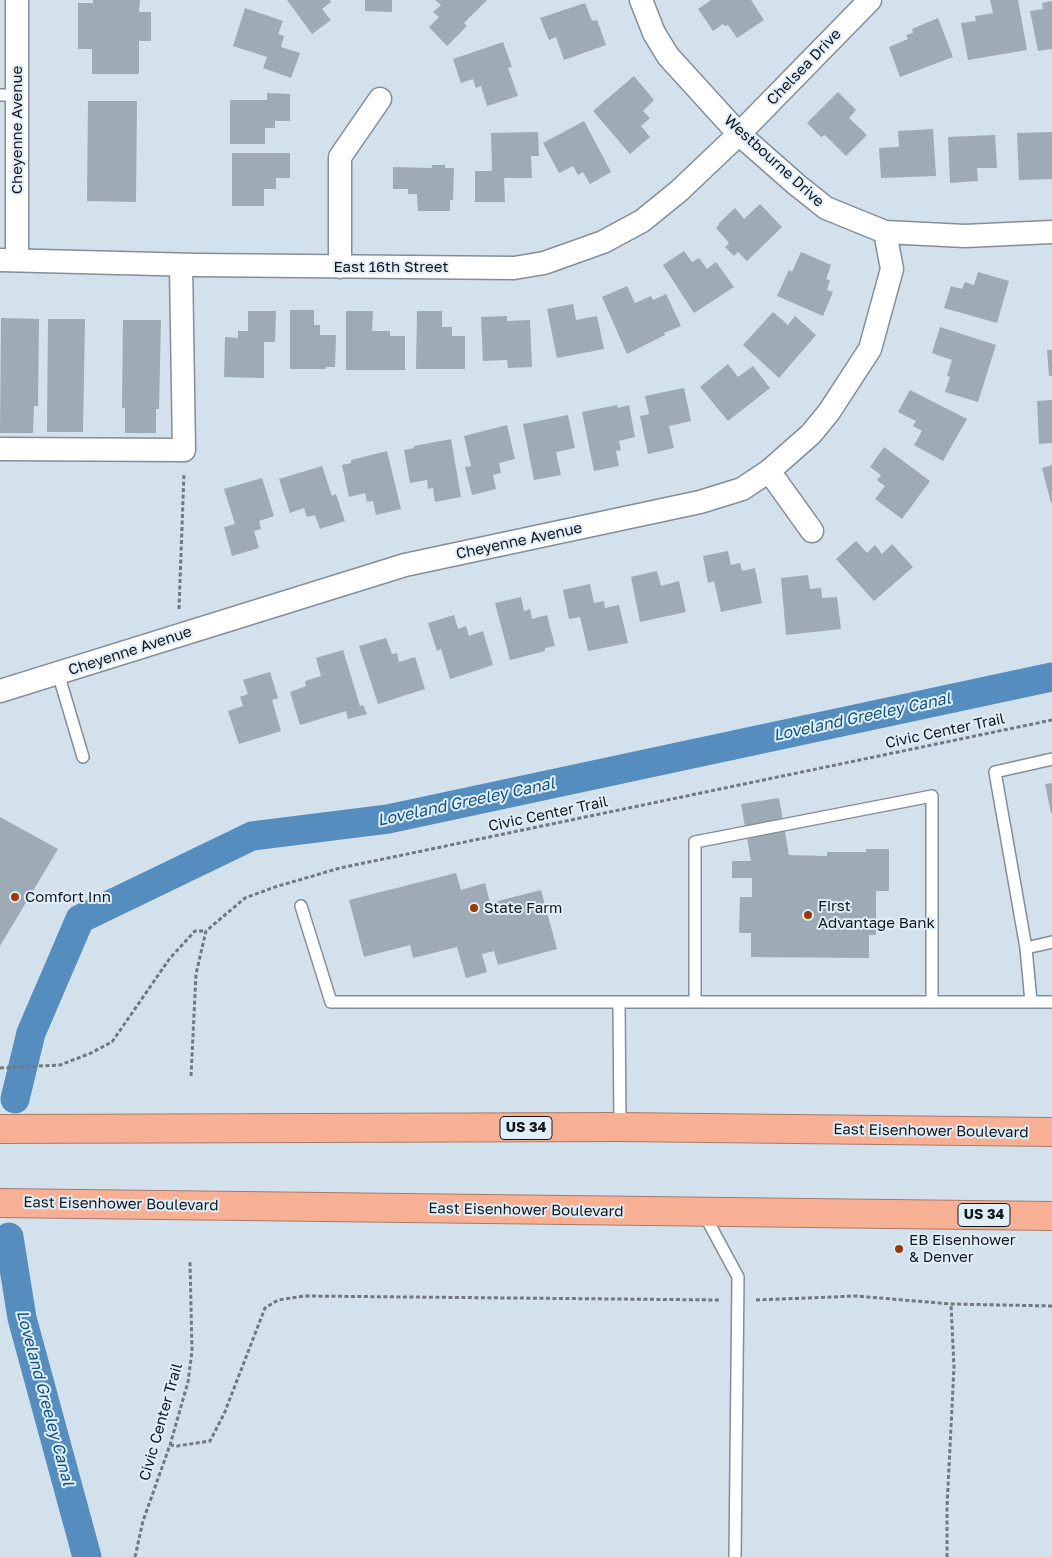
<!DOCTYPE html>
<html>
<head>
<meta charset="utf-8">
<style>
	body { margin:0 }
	canvas { display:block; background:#d3e1ec }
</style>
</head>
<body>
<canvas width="1052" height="1557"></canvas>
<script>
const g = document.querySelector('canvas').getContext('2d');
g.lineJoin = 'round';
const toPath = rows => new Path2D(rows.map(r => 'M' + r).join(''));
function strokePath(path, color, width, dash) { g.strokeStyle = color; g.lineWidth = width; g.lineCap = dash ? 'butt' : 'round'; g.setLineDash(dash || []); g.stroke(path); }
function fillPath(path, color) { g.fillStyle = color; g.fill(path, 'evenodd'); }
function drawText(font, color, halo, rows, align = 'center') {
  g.font = font + ' "Golos Text",sans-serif'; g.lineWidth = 4; g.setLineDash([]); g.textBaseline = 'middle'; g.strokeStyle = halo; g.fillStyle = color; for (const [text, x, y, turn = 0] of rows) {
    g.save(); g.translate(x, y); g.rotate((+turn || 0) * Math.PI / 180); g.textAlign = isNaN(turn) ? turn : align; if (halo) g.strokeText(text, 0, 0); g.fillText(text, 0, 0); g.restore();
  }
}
strokePath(toPath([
	[15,1099,31,1033,80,919,252,836,388,819,1052,677],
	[9,1237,22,1318,87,1557]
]), '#558ebe', 29);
fillPath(toPath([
	[93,0,140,0,139,12,151,12,151,41,139,41,139,74,92,74,92,49,78,49,78,3,93,3],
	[287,0,330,0,331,2,322,9,331,20,312,34],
	[365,0,392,0,392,12,365,11],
	[435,0,487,0,464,23,467,26,447,46,429,27,439,17,433,12,441,5],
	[711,0,751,0,764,20,737,38,728,25,725,26,723,24,713,31,698,9],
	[990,0,1018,0,1027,50,968,60,961,23,976,21,975,16,993,13],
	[1052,1,1052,49,1038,51,1030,11,1043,9,1042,3],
	[585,3,592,21,597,20,606,45,564,60,556,37,549,40,540,18],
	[245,8,283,21,278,34,284,36,281,47,300,53,291,78,263,68,267,57,233,46],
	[938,18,953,57,900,77,889,47,908,39,906,35,913,33,912,29],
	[503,42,512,67,508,68,518,96,487,106,481,86,476,88,473,79,461,83,453,59],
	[634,76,654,100,643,111,650,118,641,126,650,137,630,154,593,111],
	[838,92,856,110,849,118,867,135,846,156,825,135,821,137,807,123],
	[267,93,290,94,290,121,275,121,275,128,265,128,265,144,230,144,230,100,267,100],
	[88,101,137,101,136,202,87,201],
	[584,121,611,172,590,184,583,172,578,175,573,166,559,173,543,143],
	[933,129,936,176,881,178,879,148,899,147,898,131],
	[538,132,539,156,531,156,532,178,504,178,505,202,475,202,475,171,492,171,491,133],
	[1052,132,1052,179,1019,180,1017,133],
	[995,135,997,168,977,168,978,181,950,183,948,137],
	[232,153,290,153,290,178,276,178,276,189,264,189,264,206,232,206],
	[432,165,445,165,445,168,454,168,453,200,450,200,450,211,418,211,417,194,408,194,408,189,393,189,393,167,432,168],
	[760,204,782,227,747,261,738,252,734,256,725,247,729,243,716,228,719,225,718,224,735,208,744,219],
	[684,251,692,262,699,258,707,269,716,262,734,287,694,313,663,265],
	[801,252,831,265,826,279,830,280,827,290,833,292,823,316,777,296,789,270,792,272],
	[978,272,1009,281,997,323,944,308,951,286,962,289,965,282,974,285],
	[627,286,635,303,651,296,653,300,666,294,681,326,664,333,665,335,627,354,602,297],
	[573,304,576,320,597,316,604,349,557,358,547,309],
	[290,310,314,310,314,325,320,325,320,335,336,335,335,367,326,367,326,369,290,369],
	[248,311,276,311,275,342,264,342,264,378,224,377,225,337,238,338,238,331,248,331],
	[346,311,373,311,372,331,390,331,390,336,405,336,405,370,346,370],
	[417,311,442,311,442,327,452,327,452,336,465,336,465,369,416,369],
	[773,312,788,325,795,316,816,335,779,378,743,345],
	[507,316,507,321,530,320,532,367,508,368,507,360,483,361,481,317],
	[1,318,39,319,38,406,34,406,33,433,0,433],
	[48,319,85,319,83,432,47,432],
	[123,320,161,320,159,409,156,409,156,433,125,433,125,408,122,408],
	[940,327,996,345,978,402,945,392,950,377,947,376,952,360,932,353],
	[1047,350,1052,350,1052,376,1049,376],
	[728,364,738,377,753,366,770,388,728,421,700,387],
	[684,388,691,421,669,426,674,448,648,454,640,416,649,414,645,396],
	[910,390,967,419,943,461,914,445,922,431,913,426,916,421,898,412],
	[1052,400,1052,443,1039,444,1037,401],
	[617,405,618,408,629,405,635,437,619,441,621,450,616,451,619,466,594,471,582,412],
	[568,415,575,448,556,452,561,475,534,480,523,424],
	[507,425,515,459,499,463,501,473,493,475,496,489,472,495,465,467,471,466,464,436],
	[451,439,461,497,435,502,433,488,428,489,427,480,410,483,404,450,414,448,414,446],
	[884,447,930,481,902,519,875,499,885,486,877,480,881,475,870,467],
	[387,451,401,509,376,515,373,501,367,502,365,493,349,497,342,465,351,463,351,460],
	[1052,465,1052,503,1051,503,1042,468],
	[322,466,332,496,336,494,345,521,320,529,315,515,307,517,304,508,290,513,279,479],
	[262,478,274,516,259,521,261,529,254,531,259,548,232,556,224,527,235,524,224,489],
	[856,541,867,553,875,545,882,554,892,544,913,567,874,601,836,559],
	[728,551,731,565,740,563,742,571,755,568,762,603,721,612,714,581,708,583,703,556],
	[657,571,661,586,679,581,686,612,640,622,631,577],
	[808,575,810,589,821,588,822,598,837,597,841,629,786,635,781,578],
	[590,584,594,603,604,601,605,608,619,605,628,643,588,651,580,617,569,619,563,590],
	[521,597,524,611,530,609,532,619,547,615,555,646,545,648,545,651,510,660,495,603],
	[454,615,458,629,466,626,469,636,483,631,493,665,450,679,441,649,437,651,428,623],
	[386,638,392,654,397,653,399,662,415,657,425,689,378,704,359,646],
	[343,650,360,706,363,705,367,714,348,719,346,711,300,725,290,692,306,686,305,681,321,676,316,658],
	[270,672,278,698,272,700,281,731,239,744,228,711,243,706,240,697,248,694,243,680],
	[1052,783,1052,813,1051,813,1045,784],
	[779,798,789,855,827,856,827,852,866,852,866,849,889,849,889,891,876,891,876,935,869,935,869,958,751,957,751,933,739,933,740,897,752,897,752,878,732,878,732,861,751,861,741,804],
	[0,817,58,849,0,946],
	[456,873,461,890,485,883,490,903,541,890,557,949,498,965,494,951,482,954,487,972,466,978,457,947,413,958,410,945,364,957,349,900]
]), '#9eaab6');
const lane = toPath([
	[0,95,17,95],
	[58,673,83,757],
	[301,906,331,1002,1052,1002],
	[1026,948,1052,942],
	[619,1002,620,1127],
	[695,1002,695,842,932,796,932,1002],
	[1031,1002,1026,948,995,772,1052,759],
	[704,1214,738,1277,735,1557]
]);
const street = toPath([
	[17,0,17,260],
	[641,0,654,33,668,56,739,134,797,185,826,208,885,232,965,236,1052,232],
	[0,260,197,265,514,268,544,263,603,242,642,221,679,191,739,134,870,0],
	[340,267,340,157,380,99],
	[0,449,184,450,181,265],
	[769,471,812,531],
	[0,691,405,565,700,502,742,489,769,471,811,434,829,412,870,349,892,269,885,232]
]);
const highway = toPath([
	[0,1129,620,1127,1052,1132],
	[0,1203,1052,1216]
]);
strokePath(lane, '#828e99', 14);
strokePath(street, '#828e99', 25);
strokePath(highway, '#a77a6a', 30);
strokePath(toPath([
	[179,609,184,473],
	[0,1068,60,1065,91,1053,112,1042,170,958,195,931,206,931],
	[191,1076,196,974,206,931,245,898,275,887,340,868,1052,720],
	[756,1300,856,1296,951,1304,1052,1306],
	[170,1445,177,1446,210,1441,224,1414,265,1308,278,1300,304,1296,720,1300],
	[135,1557,143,1521,170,1445,188,1382,192,1351,190,1261],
	[947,1557,947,1507,954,1367,951,1304]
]), '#707981', 3, [4, 2.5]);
strokePath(lane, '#fff', 11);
strokePath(street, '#fff', 22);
strokePath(highway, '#f7b094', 28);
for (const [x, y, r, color] of [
	[15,897,5,"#9d3900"],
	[474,908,5,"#9d3900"],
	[808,915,5,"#9d3900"],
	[899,1249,5,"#9d3900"]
]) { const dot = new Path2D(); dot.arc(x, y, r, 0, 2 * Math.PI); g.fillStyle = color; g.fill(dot); strokePath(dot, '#e0eefa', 2); }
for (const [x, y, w] of [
	[526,1128,52],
	[984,1215,52]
]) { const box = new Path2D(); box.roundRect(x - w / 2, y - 11.5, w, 23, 4); g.fillStyle = '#e0eefa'; g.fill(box); strokePath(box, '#12171b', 1); }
drawText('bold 14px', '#12171b', null, [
	["US 34",526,1128],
	["US 34",984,1215]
]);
drawText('15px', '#12171b', '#e0eefa', [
	["Chelsea Drive",804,67,-46],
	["Cheyenne Avenue",17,130,-90],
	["Westbourne Drive",774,161,42],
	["East 16th Street",391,267],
	["Cheyenne Avenue",519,541,-12],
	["Cheyenne Avenue",130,651,-18],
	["Civic Center Trail",945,731,-12],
	["Civic Center Trail",548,814,-12],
	["East Eisenhower Boulevard",931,1131,1],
	["East Eisenhower Boulevard",121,1204,1],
	["East Eisenhower Boulevard",526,1210,1],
	["Civic Center Trail",161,1422,-74]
]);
drawText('15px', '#12171b', '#e0eefa', [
	["Comfort Inn",25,897],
	["First",818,906],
	["Advantage Bank",818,923],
	["State Farm",484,908],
	["EB Eisenhower",909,1240],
	["& Denver",909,1257]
], 'left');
drawText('italic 16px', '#0e5280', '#e0eefa', [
	["Loveland Greeley Canal",862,717,-12],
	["Loveland Greeley Canal",466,802,-12],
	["Loveland Greeley Canal",45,1398,75]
]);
</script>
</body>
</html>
